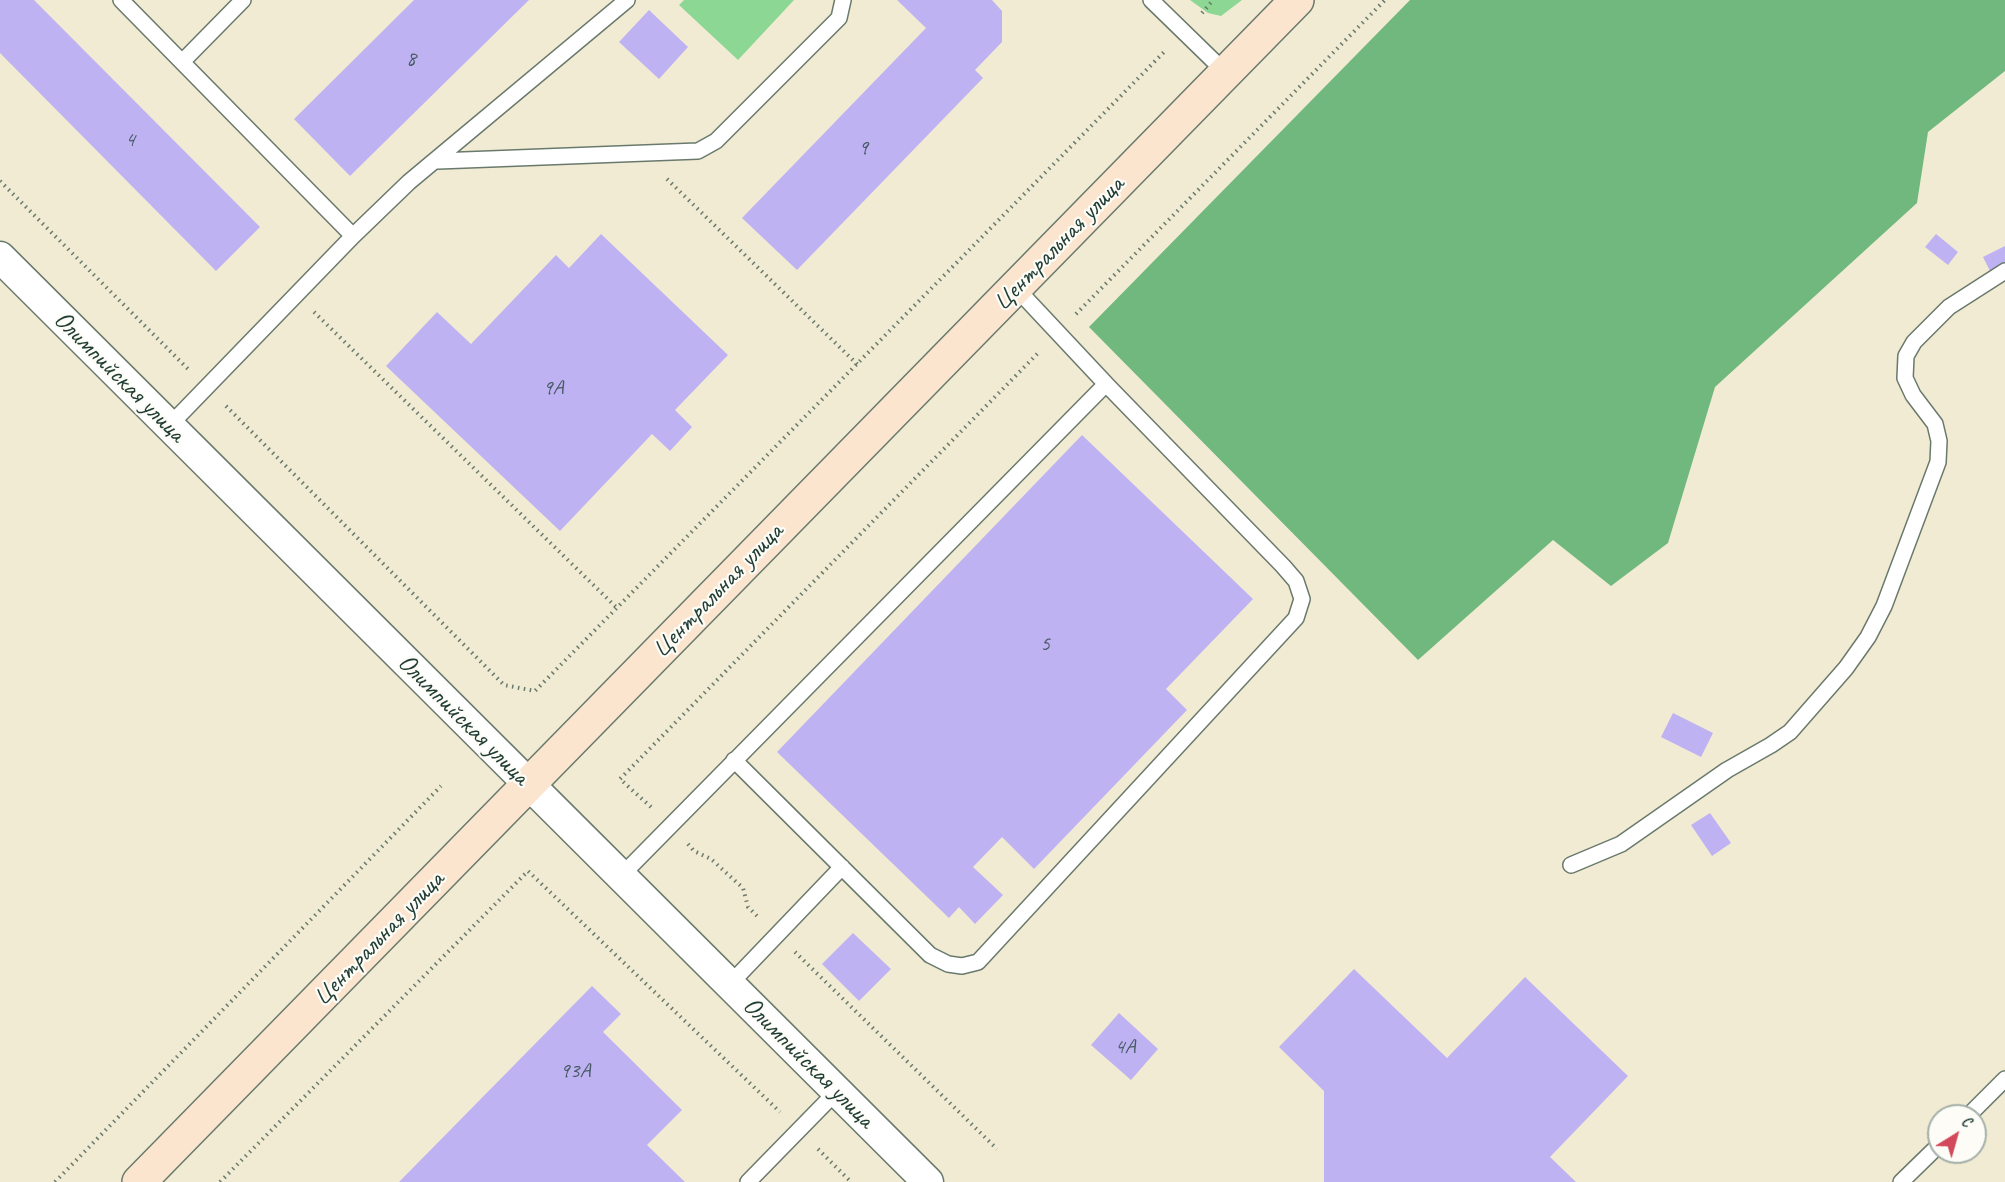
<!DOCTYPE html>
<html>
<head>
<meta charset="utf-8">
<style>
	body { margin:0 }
	#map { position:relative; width:2005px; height:1182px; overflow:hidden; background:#f2ebd3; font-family:Caveat,sans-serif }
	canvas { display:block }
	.north { position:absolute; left:1927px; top:1104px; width:60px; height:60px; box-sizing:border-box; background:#fdfcf7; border:2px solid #a4b0a9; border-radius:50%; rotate:37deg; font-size:16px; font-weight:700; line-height:24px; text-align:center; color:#1f3d34 }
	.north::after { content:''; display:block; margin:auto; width:21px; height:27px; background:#d1495b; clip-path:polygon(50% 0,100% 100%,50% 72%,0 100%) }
</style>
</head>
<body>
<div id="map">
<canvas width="2005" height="1182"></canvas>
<div class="north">С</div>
</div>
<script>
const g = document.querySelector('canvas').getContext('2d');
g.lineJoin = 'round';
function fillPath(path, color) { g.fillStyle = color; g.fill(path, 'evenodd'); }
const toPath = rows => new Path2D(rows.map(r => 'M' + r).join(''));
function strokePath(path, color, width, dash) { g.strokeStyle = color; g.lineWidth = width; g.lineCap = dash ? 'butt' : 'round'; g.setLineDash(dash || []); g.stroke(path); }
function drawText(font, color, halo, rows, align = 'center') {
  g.font = font + ' Caveat,sans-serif'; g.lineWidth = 4.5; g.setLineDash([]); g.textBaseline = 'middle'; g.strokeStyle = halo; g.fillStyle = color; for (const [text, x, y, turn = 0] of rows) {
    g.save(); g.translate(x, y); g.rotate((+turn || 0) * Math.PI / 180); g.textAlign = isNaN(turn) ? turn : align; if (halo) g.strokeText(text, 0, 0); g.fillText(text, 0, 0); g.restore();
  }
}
fillPath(toPath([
	[684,0,794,0,738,60,679,5],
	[1190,0,1242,0,1221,16,1208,13]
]), '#8cd794');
fillPath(toPath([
	[1410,0,2005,0,2005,71,1928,132,1917,203,1715,387,1668,543,1611,586,1553,540,1418,660,1089,327]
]), '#71b87e');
fillPath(toPath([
	[0,0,34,0,260,227,216,271,0,53],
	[414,0,529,0,350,176,294,119],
	[897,0,992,0,1002,11,1002,42,975,70,983,78,797,270,742,218,926,28],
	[649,10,688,47,659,79,619,42],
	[601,234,728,355,675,410,692,427,670,451,652,434,560,531,386,366,437,312,471,344,556,255,569,268],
	[1936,234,1958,252,1948,265,1925,247],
	[2005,246,2005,268,1992,275,1983,257],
	[1082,435,1253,599,1166,689,1187,710,1034,869,1002,837,973,867,1003,895,975,924,959,907,949,918,777,752],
	[1673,713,1713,733,1701,757,1661,737],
	[1710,813,1731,843,1712,856,1691,825],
	[853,933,891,969,859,1001,822,964],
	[1354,969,1447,1058,1525,977,1628,1076,1550,1157,1576,1182,1324,1182,1324,1091,1279,1047],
	[592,986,621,1014,603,1032,682,1110,647,1145,685,1182,399,1182],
	[1119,1013,1158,1049,1131,1080,1091,1045]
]), '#bfb2f2');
const lane = toPath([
	[121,0,353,236,168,427],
	[1151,0,1226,73],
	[182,62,243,0],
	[438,161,698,151,716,141,839,18,843,0],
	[353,236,409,182,627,0],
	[734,760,930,955,948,964,962,966,978,962,1296,618,1302,599,1296,581,1283,566,1106,384],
	[1571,865,1621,844,1727,770,1771,745,1790,732,1846,668,1868,637,1884,606,1938,462,1939,441,1935,424,1913,395,1905,378,1906,356,1914,342,1949,307,2005,271],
	[620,877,1106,384,1016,288],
	[729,985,842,867],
	[1968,1116,2005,1079],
	[748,1182,837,1091],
	[1901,1182,1939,1145]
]);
const street = toPath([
	[0,257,928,1182]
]);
const secondary = toPath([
	[139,1182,1297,0]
]);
strokePath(lane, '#697a6c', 18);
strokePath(street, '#697a6c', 33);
strokePath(secondary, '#697a6c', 36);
strokePath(toPath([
	[1202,13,1213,0],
	[667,179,858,365],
	[0,181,188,369],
	[314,312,618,609],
	[1076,314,1385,0],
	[226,406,504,685,535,691,1165,51],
	[651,807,620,779,1040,351],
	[688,844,694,851,711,859,743,888,748,907,759,918],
	[795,952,997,1149],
	[818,1149,851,1182],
	[55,1182,441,786],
	[220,1182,528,871,780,1112]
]), '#697a6c', 4, [1.5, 4.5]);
strokePath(lane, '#fff', 15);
strokePath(street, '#fff', 30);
strokePath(secondary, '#fbe5cf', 33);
drawText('22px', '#475a64', null, [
	["8",411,59],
	["4",130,140],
	["9",863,148],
	["9А",553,388],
	["5",1045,644],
	["4А",1125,1047],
	["93А",575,1071]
]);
drawText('26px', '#1f3d34', '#fdfcf7', [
	["Центральная улица",1059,244,-46],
	["Олимпийская улица",119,377,45],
	["Центральная улица",718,591,-46],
	["Олимпийская улица",463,720,45],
	["Центральная улица",379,939,-46],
	["Олимпийская улица",808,1063,45]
]);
</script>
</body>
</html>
